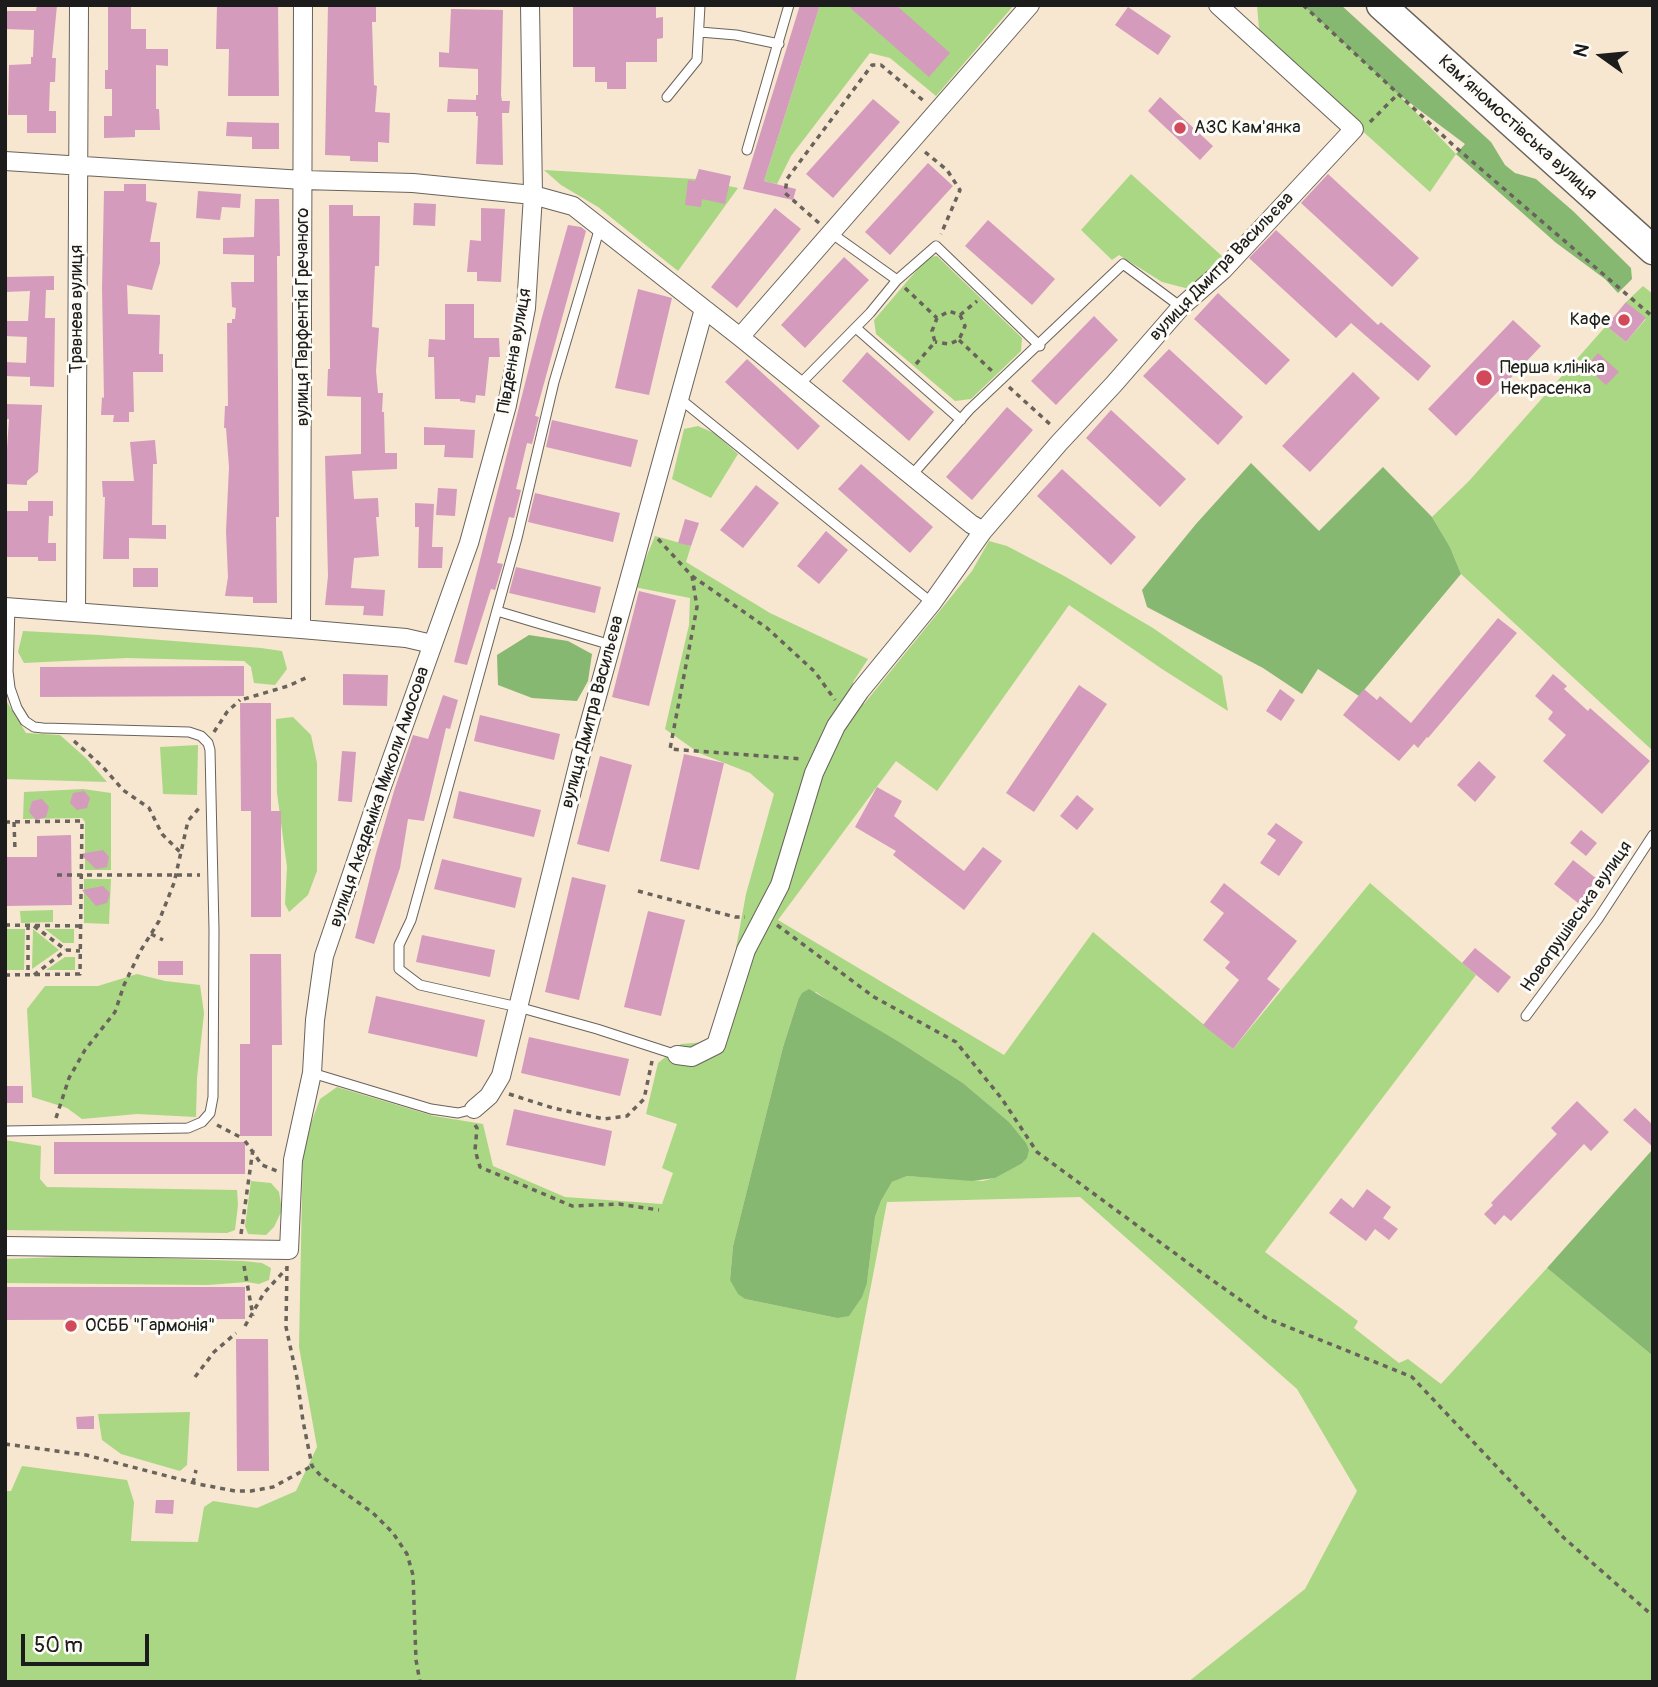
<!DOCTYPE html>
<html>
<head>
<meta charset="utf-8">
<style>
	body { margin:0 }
	#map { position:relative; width:1658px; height:1687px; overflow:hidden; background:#f7e6d0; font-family:Pangolin,sans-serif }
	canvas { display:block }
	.frame { position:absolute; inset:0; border:7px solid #1c1c1c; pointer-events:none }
	.north { position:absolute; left:1567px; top:21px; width:70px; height:70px; -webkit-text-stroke:5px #fdfcf7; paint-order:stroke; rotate:285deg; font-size:19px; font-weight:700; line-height:28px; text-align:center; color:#1c1c1c }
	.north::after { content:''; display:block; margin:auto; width:24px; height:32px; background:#1c1c1c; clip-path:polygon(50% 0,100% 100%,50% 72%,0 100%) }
	.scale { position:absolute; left:21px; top:1634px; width:128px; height:32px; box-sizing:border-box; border:4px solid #1c1c1c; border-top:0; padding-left:9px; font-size:21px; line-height:24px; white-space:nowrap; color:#1c1c1c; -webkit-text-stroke:5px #fdfcf7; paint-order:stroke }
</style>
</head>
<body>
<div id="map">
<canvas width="1658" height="1687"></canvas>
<div class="frame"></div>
<div class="north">N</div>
<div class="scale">50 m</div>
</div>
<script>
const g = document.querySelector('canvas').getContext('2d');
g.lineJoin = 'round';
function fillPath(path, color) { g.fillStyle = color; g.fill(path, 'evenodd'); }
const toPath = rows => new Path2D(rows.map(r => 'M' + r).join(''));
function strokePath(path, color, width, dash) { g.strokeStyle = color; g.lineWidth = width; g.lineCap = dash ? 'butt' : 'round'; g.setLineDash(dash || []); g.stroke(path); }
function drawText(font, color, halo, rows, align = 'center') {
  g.font = font + ' Pangolin,sans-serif'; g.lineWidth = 6; g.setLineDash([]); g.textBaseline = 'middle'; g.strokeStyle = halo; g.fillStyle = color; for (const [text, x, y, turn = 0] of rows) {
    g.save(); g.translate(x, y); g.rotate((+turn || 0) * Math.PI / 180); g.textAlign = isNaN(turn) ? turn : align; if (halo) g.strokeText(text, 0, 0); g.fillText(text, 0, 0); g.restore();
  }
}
fillPath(toPath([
	[820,5,1014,5,936,96,890,58,870,53,791,156,777,184,764,181],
	[1257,5,1303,5,1398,94,1456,154,1430,192,1286,62,1259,29],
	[544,170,696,179,738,188,678,271,598,207,561,185],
	[1131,174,1222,256,1189,289,1162,282,1119,255,1112,260,1081,230],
	[937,256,1022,338,1021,351,971,399,955,401,876,334,874,320,928,257],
	[1643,286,1653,294,1653,751,1461,574,1450,547,1432,517,1469,481,1606,326,1626,342,1646,319,1626,302],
	[698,426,714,433,738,454,711,498,672,479,684,429],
	[655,536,691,546,686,562,770,613,868,659,853,682,864,704,972,571,989,541,1007,546,1066,577,1153,628,1222,676,1228,711,1162,669,1069,605,937,791,896,761,778,920,1004,1055,1093,932,1233,1049,1370,883,1476,975,1265,1252,1358,1321,1354,1328,1399,1363,1408,1359,1441,1384,1547,1268,1653,1356,1653,1682,1188,1682,1305,1589,1357,1491,1297,1389,1080,1197,887,1202,795,1682,5,1682,5,1491,11,1491,22,1466,127,1480,134,1502,131,1541,198,1542,204,1507,213,1501,257,1508,296,1491,317,1447,299,1347,303,1145,320,1099,337,1087,434,1116,483,1124,493,1166,565,1197,662,1204,673,1173,662,1168,677,1124,646,1114,658,1063,681,1044,707,1042,727,997,746,894,774,794,750,773,699,753,665,729,689,625,690,598,634,587],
	[816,992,848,1014,901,1043,963,1083,1008,1121,1021,1164,994,1178,983,1181,907,1176,892,1182,881,1201,875,1217,867,1283,837,1318,745,1299,738,1293,730,1279,733,1246,783,1047,798,1000],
	[23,631,99,635,261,648,282,651,287,669,275,685,254,683,251,667,244,661,127,658,24,663,18,652],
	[7,702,26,733,60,735,87,759,107,782,5,779],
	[293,717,311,735,317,763,317,871,308,895,289,912,285,904,287,867,277,793,276,719],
	[198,745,197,795,163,794,160,747],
	[83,789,111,793,111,870,85,870,85,822,82,818,23,819,24,792],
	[84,879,111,879,109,924,84,923],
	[53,910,53,922,21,923,20,911],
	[5,929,25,929,24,970,5,970],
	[33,929,59,950,32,969],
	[45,929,74,929,74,943,63,943],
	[65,957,75,957,75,970,46,970],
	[137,974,165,981,200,985,204,1013,197,1078,196,1117,137,1114,82,1119,67,1108,32,1097,27,1009,45,986,98,986],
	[5,1140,41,1146,40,1179,47,1187,237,1190,238,1205,235,1230,227,1233,5,1230],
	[251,1181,271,1183,279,1192,282,1210,274,1227,266,1235,248,1234,245,1226],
	[91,1256,243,1261,262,1263,271,1268,269,1280,259,1284,247,1282,208,1285,5,1283,5,1259],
	[190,1412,187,1465,180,1471,121,1454,102,1440,98,1414]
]), '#aad784');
fillPath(toPath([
	[1303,5,1341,5,1491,142,1505,165,1515,173,1536,179,1573,211,1631,268,1632,279,1618,293,1605,279,1555,242,1456,154,1465,144,1398,94],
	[1251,463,1319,531,1383,467,1432,517,1450,547,1461,574,1359,696,1318,669,1302,694,1263,668,1147,607,1142,590,1196,524],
	[529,635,568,641,592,654,588,681,577,701,532,698,498,685,497,655],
	[809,989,901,1043,963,1083,1008,1121,1026,1143,1029,1150,1027,1158,1021,1164,995,1178,972,1181,907,1176,892,1182,881,1201,875,1217,867,1283,862,1297,849,1316,837,1318,745,1299,738,1294,730,1280,733,1246,783,1047,798,1000,802,993],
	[1653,1149,1653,1356,1547,1268]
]), '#87b872');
fillPath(toPath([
	[37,5,57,5,52,58,56,58,55,82,50,82,49,111,56,111,56,133,27,133,27,115,8,115,9,65,31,64,31,57,33,57,34,30,5,29,5,11,36,11],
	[108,5,131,5,131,29,146,29,146,49,168,49,168,66,156,65,156,109,159,109,160,130,135,130,135,137,104,138,104,116,112,116,112,89,105,89,105,70,108,70],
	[217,5,278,5,279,96,228,96,229,49,216,49],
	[328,5,376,5,376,22,372,22,374,85,377,86,375,112,390,113,389,143,378,142,378,162,350,161,350,156,325,155],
	[573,5,656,5,656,18,663,17,663,38,657,39,657,62,626,62,626,89,607,89,607,82,595,82,595,67,573,67],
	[800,5,820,5,764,181,796,189,793,200,743,189],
	[847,5,896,5,950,53,929,77],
	[1128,7,1171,36,1158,55,1115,25],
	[451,9,503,10,501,95,502,101,510,101,509,113,502,113,503,165,476,164,478,116,476,116,476,112,447,112,448,99,476,100,476,95,478,95,478,69,439,67,439,52,449,53],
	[1160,97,1213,146,1200,160,1148,111],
	[873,99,900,122,833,198,806,174],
	[227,122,279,123,279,149,252,149,252,137,226,136],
	[928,163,953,186,890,255,865,232],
	[699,169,731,176,725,204,702,199,701,207,685,205,688,180,695,181],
	[1328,174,1419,258,1392,287,1301,203],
	[124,184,146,184,146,201,157,203,150,242,160,242,160,263,152,290,127,285,128,314,160,315,159,354,163,354,163,372,133,372,134,412,129,412,129,422,113,422,114,415,101,415,102,397,104,398,102,288,104,191,124,191],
	[198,191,241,194,240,208,222,207,220,220,196,218],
	[255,199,279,199,280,256,277,256,279,517,276,517,277,603,253,603,253,597,225,596,228,577,226,531,229,467,226,428,224,428,225,406,228,406,227,323,232,323,232,319,235,319,236,308,232,307,231,282,254,282,254,255,223,254,223,238,254,237],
	[414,203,436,204,435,226,413,225],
	[329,205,353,205,353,216,380,216,379,266,375,266,372,327,379,328,376,371,378,393,383,393,382,412,384,412,385,453,397,453,397,469,352,471,354,499,378,498,379,517,376,517,379,556,354,558,351,588,385,590,383,616,363,615,364,606,325,605,328,576,325,456,361,454,361,397,327,396,328,369,330,369],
	[481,208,505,209,501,282,477,281,477,272,467,272,470,240,481,241],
	[775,208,801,229,737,308,711,287],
	[988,220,1055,279,1032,305,965,246],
	[568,225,581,227,586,231,535,416,539,417,532,444,527,443,516,489,521,490,514,518,509,517,497,563,503,564,495,590,491,589,467,665,454,662,542,317],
	[1276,230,1378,325,1381,322,1431,366,1418,381,1351,323,1336,338,1249,258],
	[844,257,869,280,805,348,781,325],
	[54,276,54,290,46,290,45,318,55,318,54,387,30,386,30,377,5,376,5,362,26,363,27,337,5,336,5,321,28,321,30,291,5,292,5,277],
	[638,289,672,298,649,395,615,388],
	[1218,293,1290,360,1266,385,1194,319],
	[1626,302,1646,318,1626,342,1606,326],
	[445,304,474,304,474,338,499,338,500,357,489,357,485,396,476,395,475,403,460,401,460,399,435,399,434,357,428,357,429,339,445,340],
	[1094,316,1118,340,1056,405,1031,381],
	[1513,320,1541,346,1456,436,1428,409],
	[1169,349,1243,417,1218,445,1143,376],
	[867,352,934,412,909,441,842,381],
	[1598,353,1619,372,1606,385,1586,367],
	[747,359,820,426,798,450,725,382],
	[1353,372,1380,398,1310,472,1282,446],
	[5,404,42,405,38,472,27,481,27,485,5,484,5,449,7,449,9,419,5,419],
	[1007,407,1033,430,972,500,946,477],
	[1111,410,1186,479,1160,507,1086,438],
	[552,420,638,440,631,467,546,447],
	[424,427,475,430,473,458,444,457,445,445,424,445],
	[155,440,157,464,153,464,152,525,166,525,166,539,129,538,129,559,103,559,105,497,103,497,102,481,134,481,130,442],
	[861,464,933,527,910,553,838,489],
	[1062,469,1136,537,1111,565,1037,496],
	[756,485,779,503,743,548,720,530],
	[438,488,457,489,455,516,436,515],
	[535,493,620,513,613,542,528,522],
	[28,501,53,501,53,516,49,516,48,543,56,543,56,561,38,561,38,557,5,557,5,511,28,511],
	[415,503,434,504,432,547,443,547,442,568,418,568,419,527,415,527],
	[685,519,699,523,691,546,678,543],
	[826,531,848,550,819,584,797,566],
	[516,567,601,587,595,613,509,593],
	[133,568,158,568,158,587,133,587],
	[639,591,676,600,649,706,612,697],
	[1498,618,1517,633,1428,738,1427,737,1418,748,1414,744,1399,761,1343,715,1364,689,1377,700,1380,696,1411,723],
	[244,666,244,696,40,697,40,667],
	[343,674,388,675,387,706,343,705],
	[1553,674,1567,686,1564,689,1588,711,1590,708,1650,761,1602,814,1543,761,1566,735,1548,719,1553,712,1535,696],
	[1079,685,1107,704,1034,812,1006,793],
	[1280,689,1295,700,1281,721,1266,711],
	[443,695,458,700,450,729,446,728,424,821,408,819,400,868,374,944,355,938,375,857,394,791,413,735,428,739],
	[240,703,271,703,271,811,281,811,281,917,251,917,251,811,241,811],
	[480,715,560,734,554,760,474,741],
	[342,751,356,752,352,802,338,801],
	[684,754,724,763,699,870,660,861],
	[600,756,632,765,609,852,577,844],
	[1479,761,1496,777,1475,802,1457,785],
	[877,787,902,801,894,816,964,871,983,847,1002,861,964,910,893,855,896,851,855,827],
	[84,791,90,798,87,808,77,810,70,803,73,793],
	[459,791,541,810,534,837,453,818],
	[1077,795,1094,809,1077,830,1060,816],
	[42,799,49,807,46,817,36,820,29,812,32,801],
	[1276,823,1303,842,1279,876,1260,863,1276,840,1267,834],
	[1581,830,1597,843,1586,856,1570,843],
	[71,835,72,905,5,906,5,857,37,857,37,836],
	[103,850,109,857,107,867,96,869,80,854],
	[442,859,522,878,515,908,434,889],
	[1573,860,1597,879,1578,903,1554,884],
	[572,877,606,885,579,1000,545,992],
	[1224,883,1297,941,1267,979,1280,989,1233,1049,1203,1025,1239,980,1225,968,1230,962,1203,940,1224,913,1210,902],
	[103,886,110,893,107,903,96,906,82,890],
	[648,911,685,920,661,1016,624,1007],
	[422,935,495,950,490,977,416,962],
	[1475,948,1511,977,1498,993,1462,963],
	[250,954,281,954,282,1045,272,1045,272,1136,240,1136,240,1044,250,1044],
	[158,961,183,961,183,975,158,975],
	[376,996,485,1020,477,1057,368,1033],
	[529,1037,629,1059,620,1096,521,1073],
	[5,1086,23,1086,23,1103,5,1103],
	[1577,1101,1609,1132,1591,1151,1584,1144,1511,1221,1504,1215,1495,1225,1484,1214,1493,1205,1491,1203,1557,1134,1551,1128],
	[1635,1108,1653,1125,1653,1147,1623,1120],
	[514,1109,612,1131,605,1166,506,1145],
	[54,1142,245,1142,245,1174,54,1174],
	[1367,1189,1391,1207,1383,1218,1398,1229,1389,1240,1375,1229,1366,1241,1329,1213,1341,1198,1353,1208],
	[5,1287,245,1287,245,1319,5,1320],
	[236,1339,268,1339,269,1471,237,1471],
	[94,1416,94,1429,77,1429,76,1417],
	[156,1500,174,1500,173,1514,155,1513]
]), '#d49bbd');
const lane = toPath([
	[700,32,736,35,779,44],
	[667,97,697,60,700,5],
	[747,150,789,5],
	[600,227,554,382,517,538,411,920,399,945,399,969,420,985,518,1007,597,1029,677,1055],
	[831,233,897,280],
	[856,328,961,420],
	[799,385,870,313,897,280,936,246,1040,346],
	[679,398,932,603],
	[911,476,969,410,1123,264,1181,307],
	[497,611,611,645],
	[1526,1016,1598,919,1653,835],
	[312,1073,431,1109,458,1113,474,1109],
	[5,1131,188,1128,202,1122,210,1113,213,1097,214,930,210,750,208,743,201,736,189,732,43,728,34,727,25,721,17,708,10,688,8,671,10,607]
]);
const street = toPath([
	[5,161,303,180,413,183,533,195,573,206,740,337,971,524,983,531],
	[740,337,1030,5],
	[5,607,301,629,406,638,432,644],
	[76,612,79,5],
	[301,629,303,5],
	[677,1055,692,1057,716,1045,746,950,780,885,814,773,836,726,860,691,932,603,983,531,1059,443,1114,384,1181,307,1223,270,1354,129,1218,5],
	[474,1109,489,1096,501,1076,581,754,704,309],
	[5,1246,289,1250,293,1160,312,1073,315,1020,324,956,376,803,469,543,507,405,526,308,533,195,530,5]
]);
const primary = toPath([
	[1381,5,1653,250]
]);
strokePath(lane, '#69635b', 11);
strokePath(street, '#69635b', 20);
strokePath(primary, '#69635b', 31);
strokePath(toPath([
	[1303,5,1453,145,1653,317],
	[1370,122,1398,94],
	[925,152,947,170,960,190,941,234],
	[819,223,785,193,787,179,872,65,881,65,925,102],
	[905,288,937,318],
	[960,315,977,301],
	[959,340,993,372],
	[916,364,935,342,932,331,937,318,949,311,960,315,965,326,959,340,949,344,935,342],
	[1009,387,1052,426],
	[658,539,692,576,697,607,670,749,803,759],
	[692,576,767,628,815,672,835,700],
	[244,699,288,686,310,676],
	[214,732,227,712,240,700],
	[74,741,103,767,123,790,149,808,162,834,180,852],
	[5,822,82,821,80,974,5,975],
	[14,822,15,850],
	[57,875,200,875],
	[638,891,735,917,745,917],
	[5,925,80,926],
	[28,925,28,975],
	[777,925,874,997,956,1042,1002,1099,1037,1152,1195,1268,1266,1318,1412,1377,1564,1538,1653,1616],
	[34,926,66,950,80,951],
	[151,934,163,940],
	[34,975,66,950],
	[509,1094,553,1108,604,1119,627,1116,644,1099,652,1061],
	[56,1118,69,1078,85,1050,115,1012,124,985,141,950,159,921,174,883,188,821,199,808],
	[217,1125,240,1137],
	[475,1125,477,1128,475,1150,480,1167,572,1206,619,1204,659,1210],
	[245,1141,262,1165,277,1171],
	[241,1234,253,1149],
	[244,1266,253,1316],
	[287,1266,286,1327,297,1378,303,1421,312,1466,321,1476,373,1513,393,1533,407,1554,413,1575,416,1660,420,1682],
	[245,1326,264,1293,286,1269],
	[195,1377,214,1352,236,1333],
	[5,1444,86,1455,198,1484,235,1491,251,1491,273,1487,312,1466],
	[193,1483,196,1470]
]), '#69635b', 3.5, [5, 5]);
strokePath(lane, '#fff', 9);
strokePath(street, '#fff', 18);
strokePath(primary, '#fff', 28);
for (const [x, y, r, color] of [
	[1180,128,7,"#d1495b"],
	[1624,320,7,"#d1495b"],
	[1484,378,9,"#d1495b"],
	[71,1326,7,"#d1495b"]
]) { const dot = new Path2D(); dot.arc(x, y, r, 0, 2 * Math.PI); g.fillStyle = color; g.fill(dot); strokePath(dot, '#fdfcf7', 2.5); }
drawText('18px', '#1c1c1c', '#fdfcf7', [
	["АЗС Кам'янка",1194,128],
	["Кафе",1610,320,"right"],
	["Перша клініка",1500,368],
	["Некрасенка",1500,389],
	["ОСББ \"Гармонія\"",85,1326]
], 'left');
drawText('18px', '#1c1c1c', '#fdfcf7', [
	["Камʼяномостівська вулиця",1517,128,42],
	["вулиця Дмитра Васильєва",1222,267,-46],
	["Травнева вулиця",77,309,-90],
	["вулиця Парфентія Гречаного",303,317,-90],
	["Південна вулиця",515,351,-80],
	["вулиця Дмитра Васильєва",593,712,-75],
	["вулиця Академіка Миколи Амосова",380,797,-71],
	["Новогрушівська вулиця",1577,917,-55]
]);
</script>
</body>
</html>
